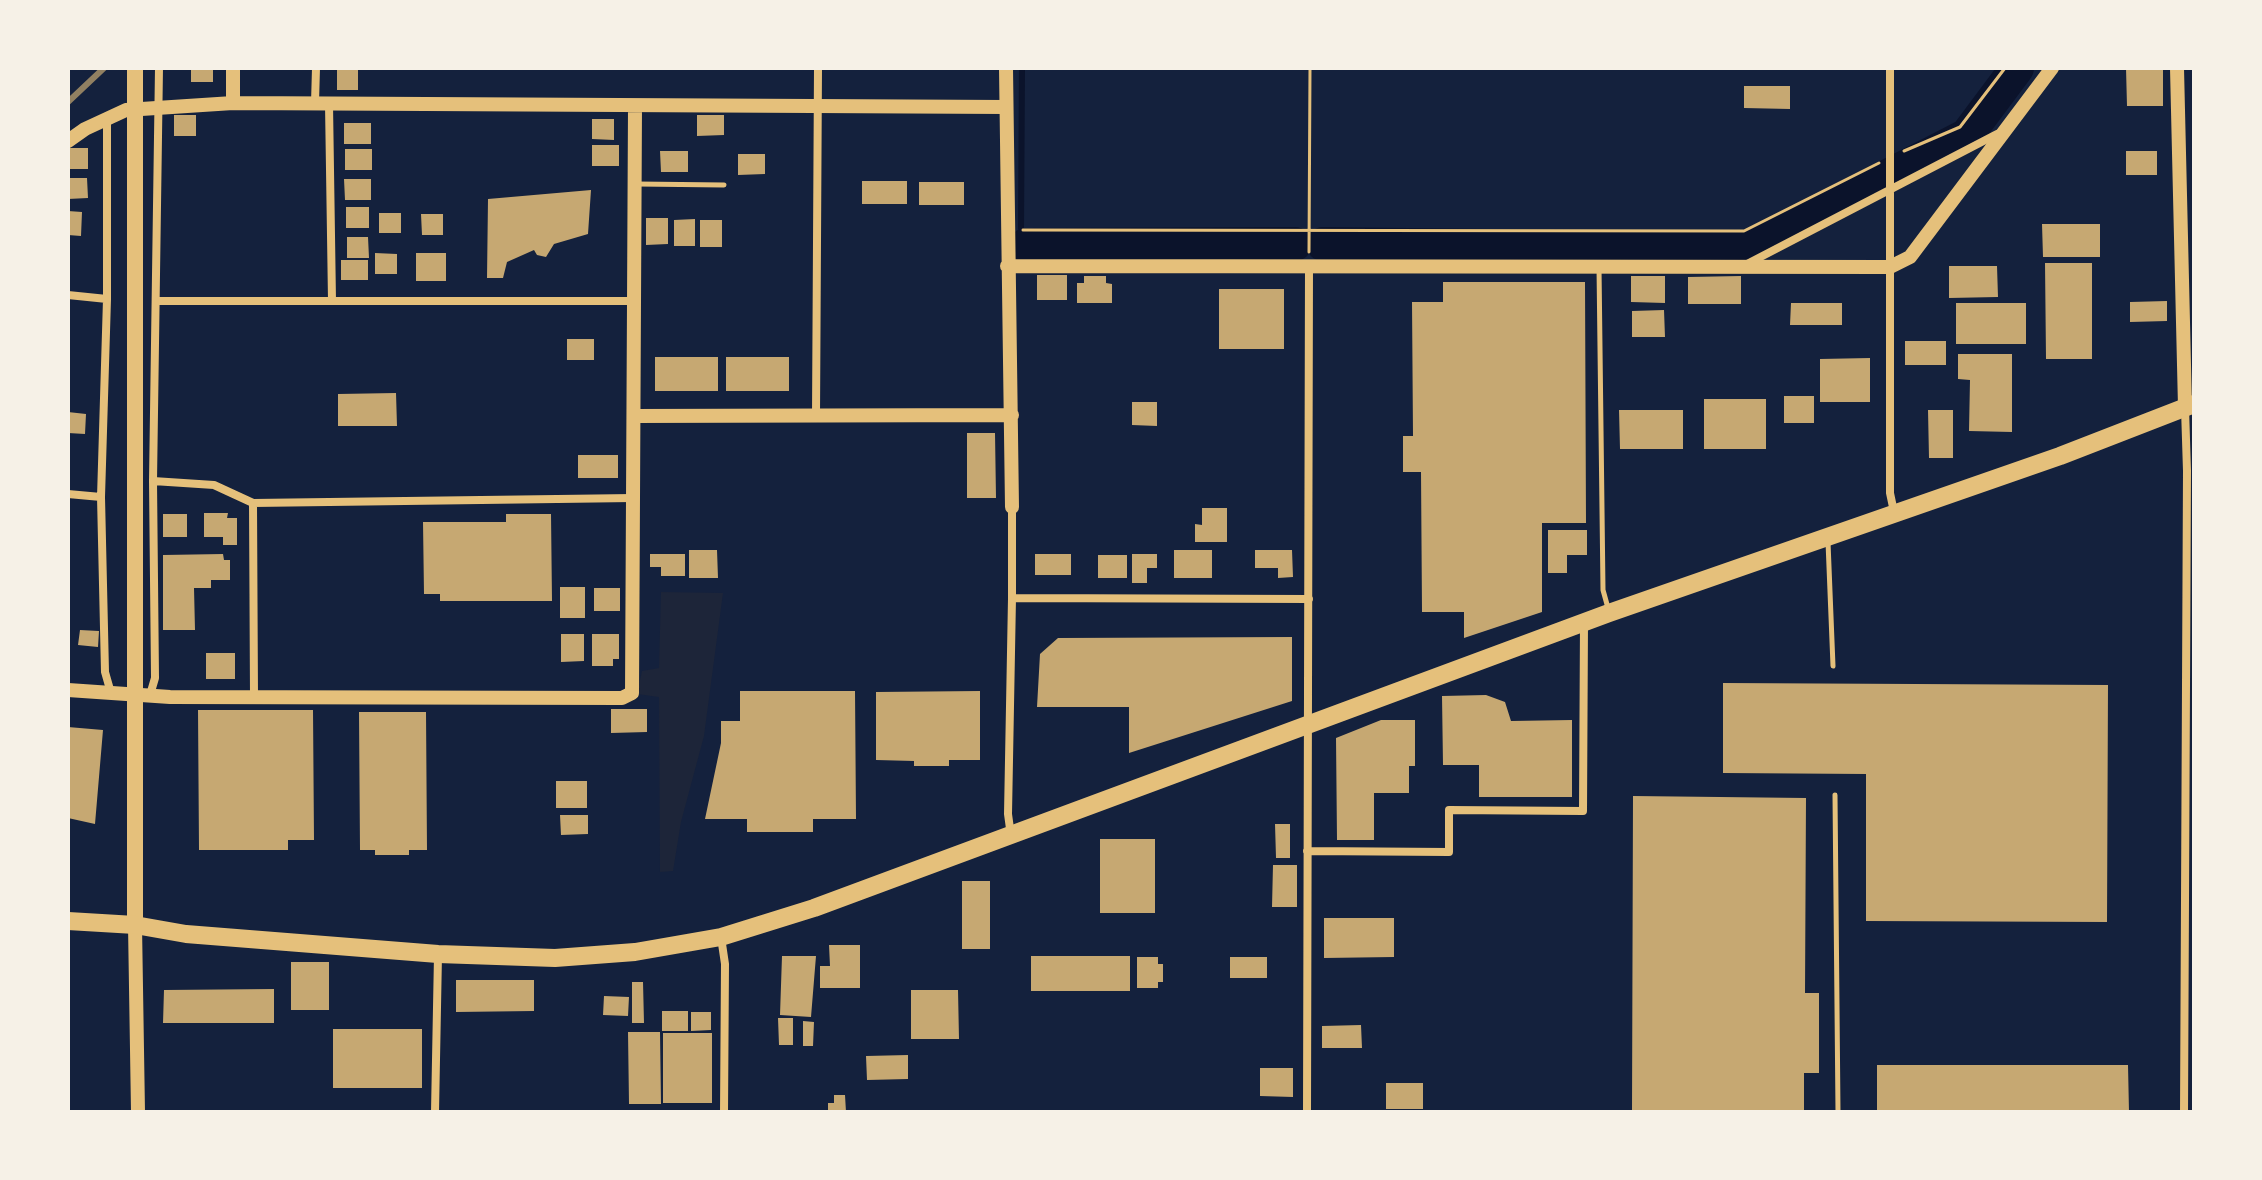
<!DOCTYPE html>
<html>
<head>
<meta charset="utf-8">
<style>
	body { margin:0 }
	#map { position:relative; width:2262px; height:1180px; overflow:hidden; background:#14213d; font-family:Figtree,sans-serif }
	canvas { display:block }
	.frame { position:absolute; inset:0; border:70px solid #f6f1e7; pointer-events:none }
</style>
</head>
<body>
<div id="map">
<canvas width="2262" height="1180"></canvas>
<div class="frame"></div>
</div>
<script>
const g = document.querySelector('canvas').getContext('2d');
g.lineJoin = 'round';
function fillPath(path, color) { g.fillStyle = color; g.fill(path, 'evenodd'); }
const toPath = rows => new Path2D(rows.map(r => 'M' + r).join(''));
function strokePath(path, color, width, dash) { g.strokeStyle = color; g.lineWidth = width; g.lineCap = dash ? 'butt' : 'round'; g.setLineDash(dash || []); g.stroke(path); }
fillPath(toPath([
	[661,592,723,593,704,736,681,822,673,871,660,872,659,697,637,694,642,671,659,668]
]), '#1d2539');
strokePath(toPath([
	[1022,68,1021,228,1026,245]
]), '#0b132b', 6);
strokePath(toPath([
	[1323,244,1746,249,1967,135,2017,68],
	[1026,245,1295,244]
]), '#0b132b', 34);
fillPath(toPath([
	[191,68,213,68,213,82,191,82],
	[337,68,358,68,358,90,337,90],
	[2126,68,2163,68,2163,106,2127,106],
	[1744,86,1790,86,1790,109,1744,108],
	[174,115,196,115,196,136,174,136],
	[697,115,724,115,724,135,697,136],
	[592,119,614,119,614,140,592,139],
	[344,123,371,123,371,144,344,144],
	[592,145,619,145,619,166,592,166],
	[68,148,88,148,88,169,68,169],
	[345,149,372,149,372,170,345,170],
	[660,151,688,151,688,172,661,172],
	[2126,151,2157,151,2157,175,2126,175],
	[738,154,765,154,765,174,738,175],
	[68,178,87,178,88,198,68,199],
	[344,179,371,179,371,200,345,200],
	[862,181,907,181,907,204,862,204],
	[919,182,964,182,964,205,919,205],
	[591,190,588,234,554,244,546,257,537,255,534,250,507,262,503,278,487,278,488,199],
	[346,207,369,207,369,228,346,228],
	[68,211,82,212,81,236,68,235],
	[379,213,401,213,401,233,379,233],
	[421,214,443,214,443,235,422,235],
	[646,218,668,218,668,244,646,245],
	[695,219,695,246,674,246,674,220],
	[700,220,722,220,722,247,700,247],
	[2042,224,2100,224,2100,257,2043,257],
	[347,237,368,237,369,258,347,258],
	[375,253,397,254,397,274,375,274],
	[416,253,446,253,446,281,416,281],
	[341,260,368,260,368,280,341,280],
	[2045,263,2092,263,2092,359,2046,359],
	[1949,266,1997,266,1998,297,1949,298],
	[1037,275,1067,275,1067,300,1037,300],
	[1084,276,1106,276,1106,283,1112,284,1112,303,1077,303,1077,283,1084,283],
	[1631,276,1665,276,1665,303,1631,302],
	[1741,276,1741,304,1688,304,1688,277],
	[1443,282,1585,282,1586,523,1542,523,1542,612,1464,638,1464,612,1422,612,1421,472,1403,472,1403,436,1413,436,1412,302,1443,302],
	[1219,289,1284,289,1284,349,1219,349],
	[2167,301,2167,321,2130,322,2130,302],
	[1791,303,1842,303,1842,325,1790,325],
	[1956,303,2026,303,2026,344,1956,344],
	[1664,310,1665,337,1632,337,1632,311],
	[567,339,594,339,594,360,567,360],
	[1905,341,1946,341,1946,365,1905,365],
	[1958,354,2012,354,2012,432,1969,431,1970,380,1958,379],
	[655,357,718,357,718,391,655,391],
	[726,357,789,357,789,391,726,391],
	[1870,358,1870,402,1820,402,1820,359],
	[396,393,397,426,338,426,338,394],
	[1784,396,1814,396,1814,423,1784,423],
	[1704,399,1766,399,1766,449,1704,449],
	[1132,402,1157,402,1157,426,1132,425],
	[1619,410,1683,410,1683,449,1620,449],
	[1928,410,1953,410,1953,458,1929,458],
	[68,412,86,414,85,434,68,433],
	[967,433,995,433,996,498,967,498],
	[578,455,618,455,618,478,578,478],
	[1202,508,1227,508,1227,542,1195,542,1195,524,1202,525],
	[204,513,228,513,227,518,237,518,237,545,223,545,223,537,204,537],
	[163,514,187,514,187,537,163,537],
	[506,514,551,514,552,601,440,601,440,594,424,594,423,522,506,522],
	[1548,530,1587,530,1587,555,1567,555,1567,573,1548,573],
	[689,550,717,550,718,578,689,578],
	[1174,550,1212,550,1212,578,1174,578],
	[1255,550,1292,550,1293,577,1278,578,1278,568,1255,568],
	[223,554,224,560,230,560,230,580,211,580,211,588,194,588,195,630,163,630,163,555],
	[650,554,685,554,685,576,661,576,661,567,650,567],
	[1035,554,1071,554,1071,575,1035,575],
	[1132,554,1157,554,1157,568,1147,568,1147,583,1132,583],
	[1098,555,1127,555,1127,578,1098,578],
	[560,587,585,587,585,618,560,618],
	[594,588,620,588,620,611,594,611],
	[80,630,99,631,98,647,78,645],
	[561,634,584,634,584,661,561,662],
	[592,634,619,634,619,659,613,659,613,666,592,666],
	[1292,637,1292,701,1129,753,1129,707,1037,707,1040,654,1058,638],
	[206,653,235,653,235,679,206,679],
	[1723,683,2108,685,2107,922,1866,921,1866,774,1723,773],
	[740,691,855,691,856,819,813,819,813,832,747,832,747,819,705,819,721,743,721,721,740,721],
	[980,691,980,760,949,760,949,766,914,766,914,761,876,760,876,692],
	[1486,695,1505,702,1511,721,1572,720,1572,797,1479,797,1479,765,1443,765,1442,696],
	[611,709,647,709,647,732,611,733],
	[198,710,313,710,314,840,288,840,288,850,199,850],
	[359,712,426,712,427,850,409,850,409,855,375,855,375,850,360,850],
	[1381,720,1415,720,1415,766,1409,766,1409,793,1374,793,1374,840,1337,840,1336,738],
	[68,727,103,730,95,824,68,818],
	[556,781,587,781,587,808,556,808],
	[1633,796,1806,798,1805,993,1819,993,1819,1073,1804,1073,1804,1112,1632,1112],
	[560,815,588,815,588,834,561,835],
	[1275,824,1290,824,1290,858,1276,858],
	[1100,839,1155,839,1155,913,1100,913],
	[1273,865,1297,865,1297,907,1272,907],
	[962,881,990,881,990,949,962,949],
	[1324,918,1394,918,1394,957,1324,958],
	[829,945,860,945,860,988,820,988,820,966,830,966],
	[782,956,816,956,811,1017,780,1015],
	[1031,956,1130,956,1130,991,1031,991],
	[1137,957,1158,957,1158,964,1163,964,1163,982,1158,982,1158,988,1137,988],
	[1230,957,1267,957,1267,978,1230,978],
	[291,962,329,962,329,1010,291,1010],
	[456,980,534,980,534,1011,456,1012],
	[632,982,643,982,644,1023,632,1023],
	[274,989,274,1023,163,1023,164,990],
	[911,990,958,990,959,1039,911,1039],
	[604,996,629,997,628,1016,603,1015],
	[662,1011,688,1011,688,1031,662,1031],
	[691,1012,711,1012,711,1030,691,1031],
	[778,1018,793,1018,793,1045,779,1045],
	[803,1021,814,1022,813,1046,803,1046],
	[1361,1025,1362,1048,1322,1048,1322,1026],
	[333,1029,422,1029,422,1088,333,1088],
	[628,1032,660,1032,661,1104,629,1104],
	[663,1033,712,1033,712,1103,663,1103],
	[908,1055,908,1079,867,1080,866,1056],
	[1877,1065,2128,1065,2129,1112,1877,1112],
	[1260,1068,1293,1068,1293,1097,1260,1096],
	[1386,1083,1423,1083,1423,1109,1386,1109],
	[834,1095,845,1095,846,1112,828,1112,828,1103,834,1103]
]), '#c6a872');
strokePath(toPath([
	[1904,151,1960,127,2005,68],
	[1023,230,1744,231,1879,163],
	[1309,252,1310,68]
]), '#e5c07b', 3);
strokePath(toPath([
	[637,184,724,185],
	[1599,267,1603,590,1608,608],
	[1828,542,1833,666],
	[1835,795,1838,1112]
]), '#e5c07b', 5);
strokePath(toPath([
	[159,68,153,481,214,485,253,503,633,498],
	[1890,68,1890,493,1894,512],
	[315,103,316,68],
	[329,104,332,301],
	[107,119,107,299,101,497,105,672,111,693],
	[1747,264,1997,134],
	[68,295,107,299],
	[158,301,634,301],
	[816,415,818,68],
	[68,494,101,497],
	[253,503,254,696],
	[1012,507,1012,598,1309,599],
	[150,695,155,678,153,481],
	[1011,836,1008,814,1012,598],
	[1307,851,1449,852,1449,810,1583,811,1584,622],
	[721,937,725,964,724,1112],
	[435,1112,438,955],
	[1307,1112,1309,267],
	[2184,1112,2187,471,2185,408]
]), '#e5c07b', 8);
strokePath(toPath([
	[1006,68,1012,507],
	[2177,68,2185,407],
	[233,103,233,68],
	[68,141,85,129,126,110,233,103,1006,107],
	[1007,266,1890,267,1910,257,2052,68],
	[634,416,1012,415],
	[68,690,170,697,622,698,632,693,635,107],
	[135,925,138,1112]
]), '#e5c07b', 14);
strokePath(toPath([
	[135,68,135,925]
]), '#e5c07b', 16);
strokePath(toPath([
	[68,921,135,925,186,934,438,954,555,958,635,952,721,937,814,908,1609,613,2060,456,2194,404]
]), '#e5c07b', 18);
strokePath(toPath([
	[68,102,104,68]
]), '#918062', 6);
</script>
</body>
</html>
